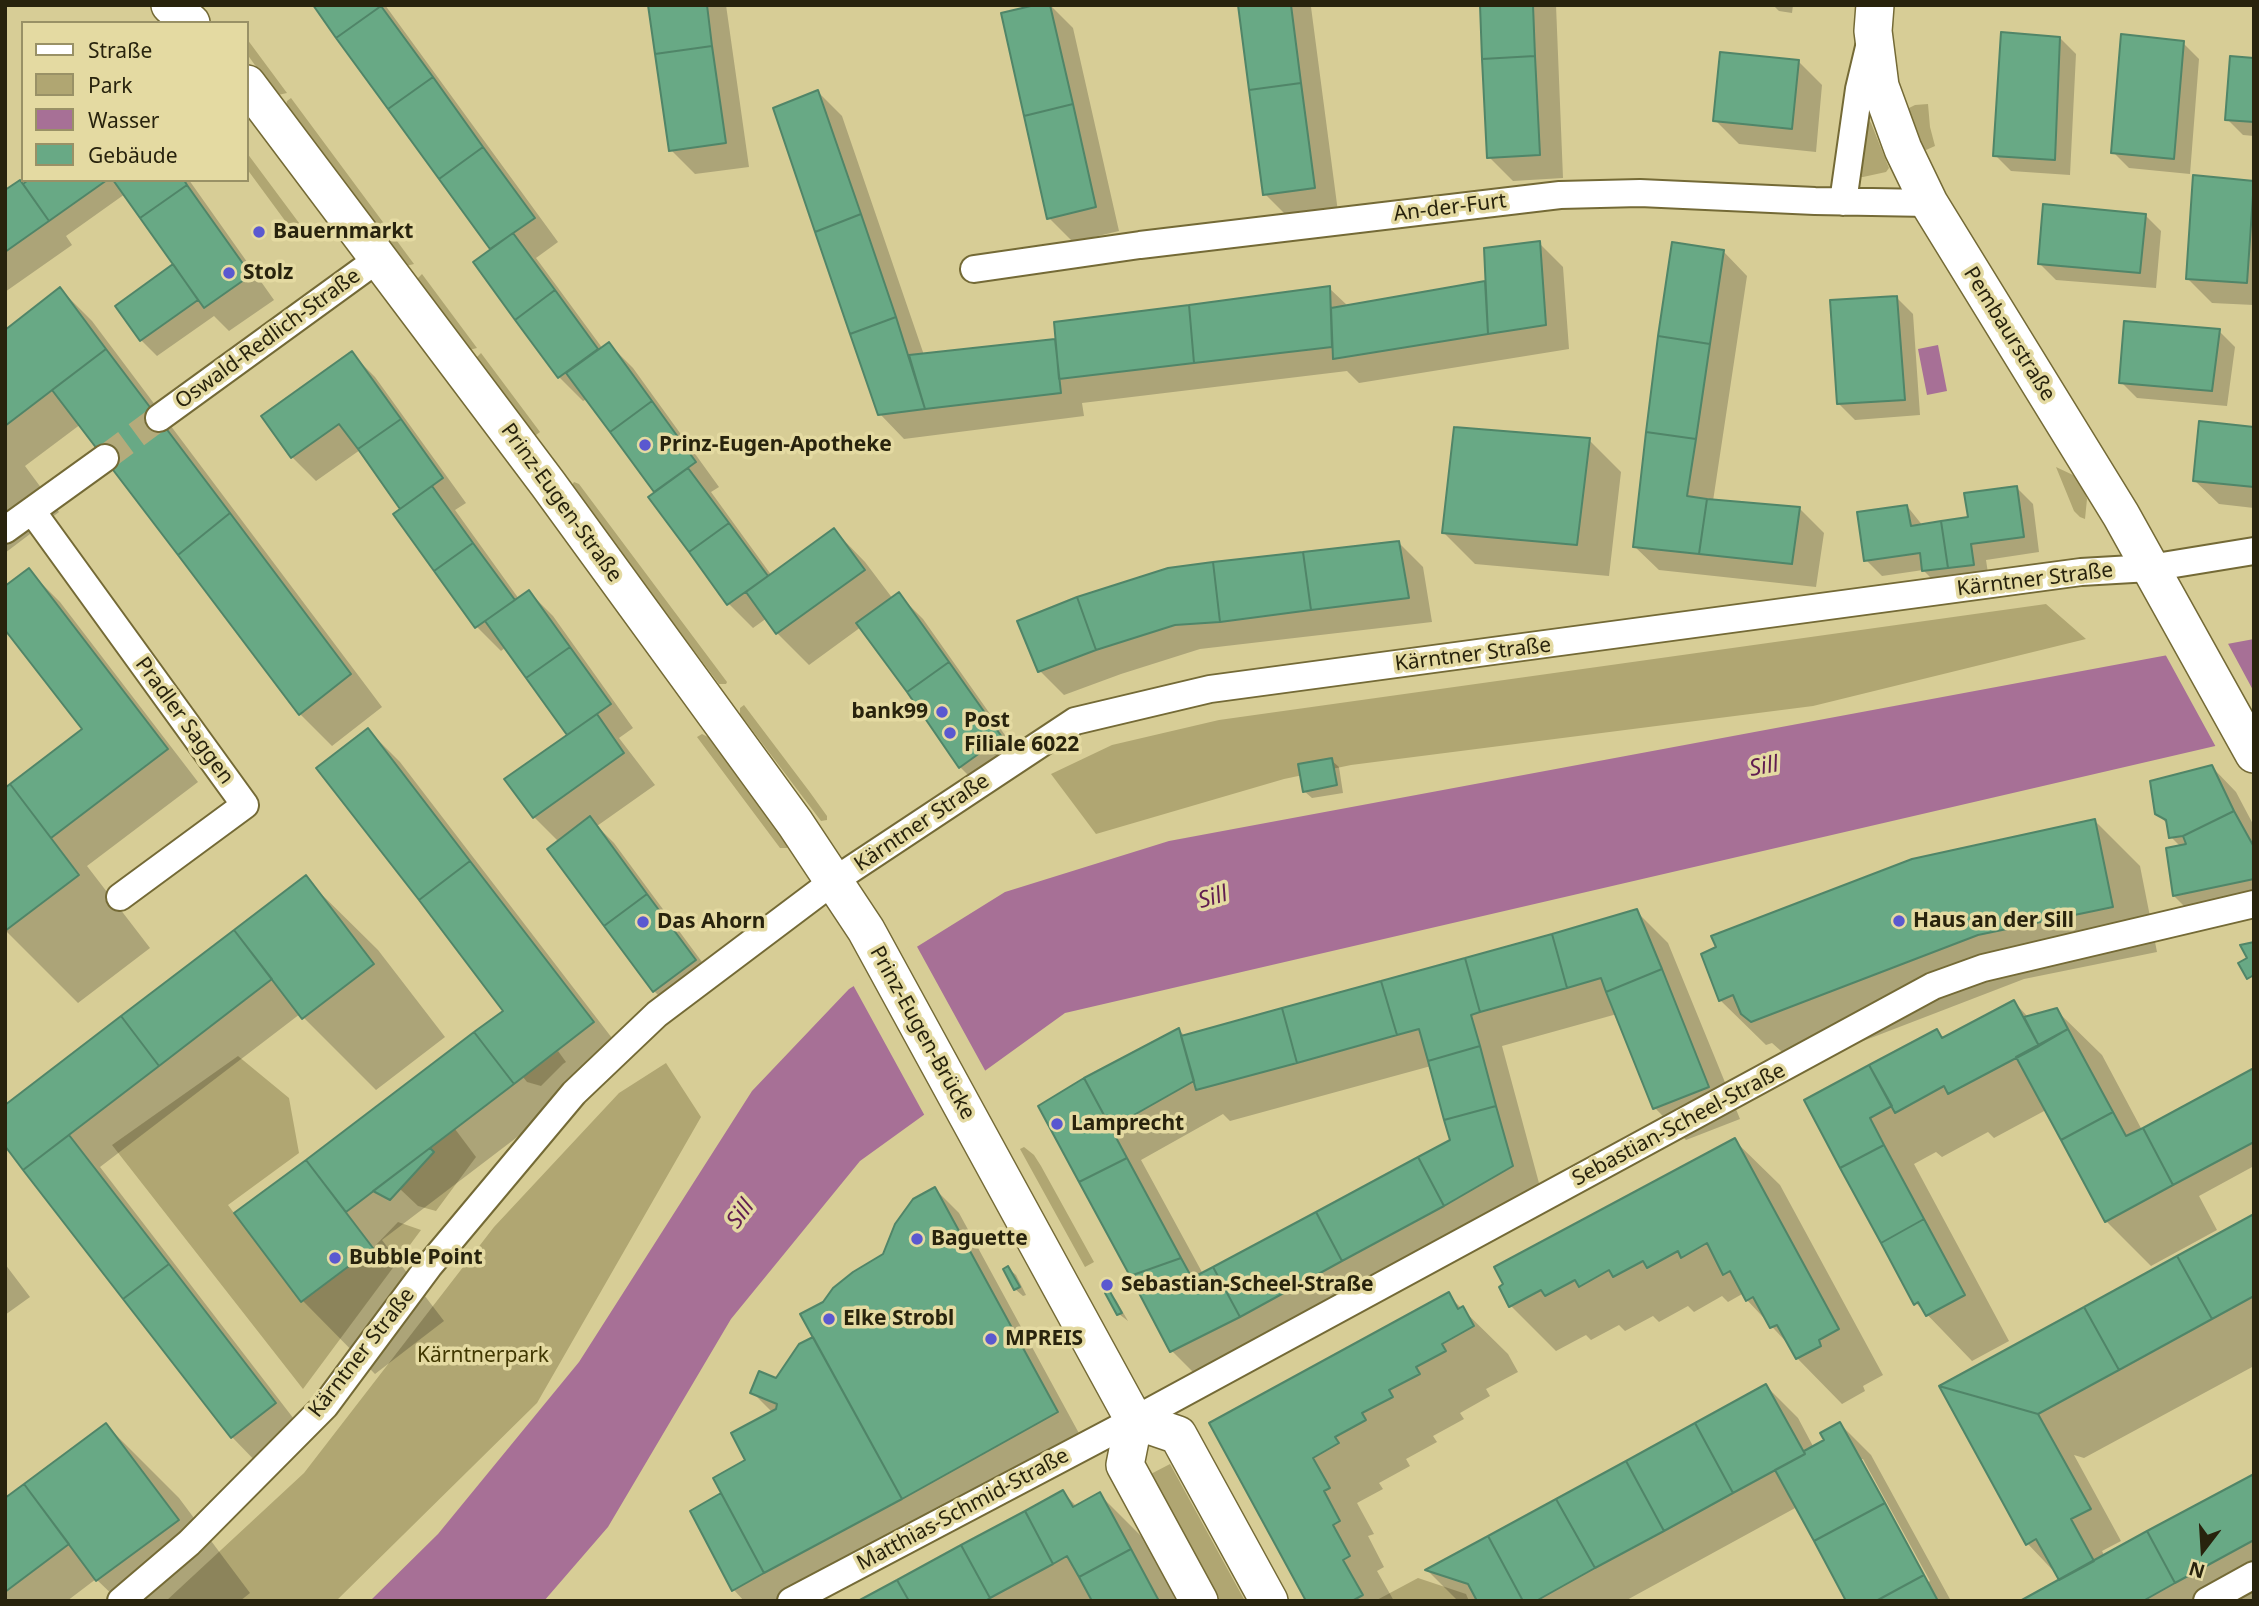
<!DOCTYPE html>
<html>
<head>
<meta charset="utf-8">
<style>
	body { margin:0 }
	#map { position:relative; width:2259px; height:1606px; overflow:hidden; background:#d7cd96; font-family:"Noto Sans",sans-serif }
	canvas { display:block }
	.frame { position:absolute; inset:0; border:7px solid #28230d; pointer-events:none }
	.legend { position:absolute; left:21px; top:21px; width:228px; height:161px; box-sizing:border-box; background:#e4daa2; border:2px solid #999166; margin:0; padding:9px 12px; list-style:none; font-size:21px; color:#28230d }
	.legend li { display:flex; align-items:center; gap:14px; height:35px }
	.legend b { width:35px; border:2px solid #999166 }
	.north { position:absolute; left:2168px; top:1515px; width:70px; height:70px; -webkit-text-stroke:5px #e4daa2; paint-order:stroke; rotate:197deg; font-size:19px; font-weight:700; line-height:28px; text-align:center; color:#28230d }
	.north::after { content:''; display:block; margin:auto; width:24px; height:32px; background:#28230d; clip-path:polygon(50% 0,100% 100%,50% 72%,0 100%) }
</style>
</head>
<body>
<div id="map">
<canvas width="2259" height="1606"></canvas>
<div class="frame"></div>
<ul class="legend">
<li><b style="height:9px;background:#fff"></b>Straße</li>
<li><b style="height:19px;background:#b0a672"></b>Park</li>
<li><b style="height:19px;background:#a77096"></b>Wasser</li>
<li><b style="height:19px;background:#68a985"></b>Gebäude</li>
</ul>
<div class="north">N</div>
</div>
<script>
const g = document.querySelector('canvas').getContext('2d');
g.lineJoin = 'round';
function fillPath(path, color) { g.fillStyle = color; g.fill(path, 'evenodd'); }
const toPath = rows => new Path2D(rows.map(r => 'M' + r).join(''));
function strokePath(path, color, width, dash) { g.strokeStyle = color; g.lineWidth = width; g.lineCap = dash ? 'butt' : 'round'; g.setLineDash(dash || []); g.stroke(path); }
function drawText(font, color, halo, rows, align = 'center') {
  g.font = font + ' "Noto Sans",sans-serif'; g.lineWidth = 7; g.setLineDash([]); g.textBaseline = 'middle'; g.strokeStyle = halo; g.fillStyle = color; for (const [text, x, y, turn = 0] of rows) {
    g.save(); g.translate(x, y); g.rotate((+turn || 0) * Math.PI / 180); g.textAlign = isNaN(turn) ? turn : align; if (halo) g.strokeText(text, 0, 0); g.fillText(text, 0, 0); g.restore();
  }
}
fillPath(toPath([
	[247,39,287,93,278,95,257,68,247,54],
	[291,98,414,264,406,266,286,106,287,101],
	[1928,104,1930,127,1935,146,1926,150,1922,148,1907,109,1915,105],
	[1868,119,1871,123,1889,168,1886,172,1863,177,1860,177,1859,172],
	[247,153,305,231,297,237,247,169],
	[422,274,477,348,469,350,416,280],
	[481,353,540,432,536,435,532,434,475,359],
	[2056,467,2073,475,2082,486,2087,499,2085,519,2080,517,2074,511],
	[574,482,579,484,727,682,726,684,719,684,574,490,572,485],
	[2046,604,2086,639,1813,706,1351,765,1284,779,1096,834,1051,774,1112,745,1219,720],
	[744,705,809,791,827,816,827,820,821,821,740,714,740,708],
	[702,734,710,738,781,833,787,843,787,848,780,848,697,737],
	[558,1051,566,1062,563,1064,541,1086,527,1082,523,1077],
	[238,1056,289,1098,299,1153,228,1205,301,1302,373,1248,398,1222,421,1230,303,1389,112,1145],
	[666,1063,701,1117,537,1403,336,1601,166,1601,304,1473,494,1227,619,1093],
	[455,1129,476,1157,436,1211,418,1206,400,1189,433,1152,430,1148],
	[1024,1147,1034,1155,1041,1166,1094,1262,1085,1267,1020,1149],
	[1170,1464,1245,1601,1215,1601,1147,1476],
	[1418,1578,1466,1594,1469,1601,1375,1601]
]), '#b0a672');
fillPath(toPath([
	[1938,345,1947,391,1927,395,1918,349],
	[2254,639,2254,737,1065,1013,860,1161,731,1319,608,1527,544,1601,370,1601,438,1534,579,1362,752,1091,849,989,1005,892,1169,841]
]), '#a77096');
fillPath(toPath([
	[2226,640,2254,692,2254,741,2217,749,2164,652],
	[915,943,987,1074,926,1118,852,983]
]), '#d7cd96');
fillPath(toPath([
	[315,5,385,5,558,242,536,258,603,349,609,344,633,368,719,487,711,492,772,576,834,530,865,562,893,599,899,595,923,619,1024,762,984,791,960,767,861,627,809,665,777,633,767,618,753,628,729,604,651,497,656,493,587,399,583,401,559,377,475,262,493,250],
	[650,5,726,5,749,167,695,174,671,150],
	[1050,5,1073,28,1119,231,1073,242,1049,218],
	[1240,5,1309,5,1311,7,1338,212,1289,218,1265,194],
	[1482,5,1556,5,1563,178,1513,181,1489,157],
	[1773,5,1793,5,1792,13,1779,11],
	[2060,38,2076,54,2070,175,2011,171,1995,155],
	[2183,43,2199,59,2190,174,2129,168,2113,152],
	[2254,60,2254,136,2243,135,2227,119],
	[1798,61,1822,85,1816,152,1739,144,1715,120],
	[818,92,842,116,924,355,1057,340,1329,288,1348,306,1487,282,1539,243,1563,267,1569,349,1359,383,1347,371,1082,403,1084,416,904,439,880,414],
	[31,180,189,180,274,300,229,331,214,316,157,356,141,340,176,265,125,194,66,236,72,245,5,292,5,193],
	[2254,182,2254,305,2212,303,2188,279],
	[2145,215,2161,231,2156,288,2056,280,2040,264],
	[1723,251,1747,276,1713,501,1800,509,1824,533,1816,587,1659,570,1634,546],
	[60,289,92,321,382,707,332,746,300,714,81,424,25,466,59,512,5,553,5,332],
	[1897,298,1913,314,1920,415,1855,420,1839,404],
	[2219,331,2235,347,2227,406,2137,398,2121,382],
	[351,353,375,377,466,503,455,510,519,599,529,592,553,616,633,728,619,738,655,785,597,826,614,843,719,985,678,1015,654,991,559,842,534,817,570,735,506,647,501,651,477,627,395,514,403,509,360,450,316,481,292,457,263,416],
	[2254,429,2254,508,2219,504,2194,480],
	[1589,440,1621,472,1609,576,1475,564,1444,533],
	[2017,488,2033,504,2039,552,1986,560,1989,580,1940,587,1923,570,1882,576,1866,560,1907,506,1923,526,1970,519],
	[1399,543,1423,567,1432,622,1200,649,1121,674,1064,695,1040,671,1020,622],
	[29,571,60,602,198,782,87,866,150,948,78,1003,5,930,5,790,84,729],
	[368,730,400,762,625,1055,382,1240,444,1321,375,1374,303,1301,236,1214,506,1011],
	[1331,760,1339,767,1343,793,1312,798,1304,791],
	[2212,767,2236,792,2254,826,2254,908,2198,920,2174,896,2181,847,2171,837,2168,825,2157,813],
	[2095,821,2140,866,2157,952,2024,979,1798,1066,1772,1043,1766,1045,1720,1000],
	[305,878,378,950,445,1037,376,1090,300,1014,100,1167,307,1436,263,1469,232,1437,5,1143],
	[1636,911,1668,943,1740,1119,1686,1140,1655,1108,1617,1014,1502,1046,1543,1198,1204,1383,1172,1351,1040,1107,1085,1080,1179,1030,1185,1036],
	[1431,1066,1452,1141,1203,1274,1141,1160,1223,1114,1230,1121],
	[2014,1002,2029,1018,2056,1010,2102,1055,2142,1130,2254,1070,2254,1166,2199,1196,2217,1230,2151,1266,2106,1221,2046,1110,1994,1138,1988,1132,1942,1157,1936,1152,1914,1164,2009,1341,1972,1361,1916,1303,1806,1101,1936,1031,1944,1039],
	[1734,1140,1780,1185,1883,1375,1863,1386,1865,1391,1842,1404,1797,1358,1790,1346,1747,1300,1744,1293,1728,1302,1722,1296,1694,1312,1688,1306,1659,1322,1653,1316,1625,1331,1619,1325,1591,1340,1586,1335,1556,1351,1511,1306],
	[935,1189,959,1213,1081,1437,782,1601,744,1601,734,1590,693,1512,723,1494,747,1461,773,1413,752,1392,777,1380,815,1338,824,1303,885,1256],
	[2254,1216,2254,1366,2084,1458,2074,1455,2121,1541,2102,1551,2105,1557,2254,1475,2254,1601,2024,1601,2062,1580,2027,1543,1941,1387],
	[5,1264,30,1297,5,1315],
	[1008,1268,1016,1275,1026,1295,1023,1296,1015,1289],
	[1109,1293,1116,1300,1128,1321,1119,1314],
	[1448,1295,1508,1354,1518,1372,1486,1389,1490,1396,1460,1413,1464,1419,1433,1436,1437,1442,1406,1459,1410,1466,1379,1483,1383,1489,1357,1503,1374,1534,1368,1536,1384,1567,1377,1571,1394,1601,1308,1601,1211,1424],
	[1766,1386,1798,1418,1814,1448,1827,1441,1840,1424,1871,1455,1951,1601,1848,1601,1797,1507,1625,1601,1458,1601,1428,1571],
	[1859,1459,1863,1459,1930,1581,1927,1583],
	[106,1425,179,1498,250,1593,240,1601,119,1601,96,1579,67,1601,5,1601,5,1500],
	[1063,1492,1077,1507,1100,1495,1145,1540,1178,1601,861,1601]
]), '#0003');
const building = toPath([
	[313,5,380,5,381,6,336,38,313,5],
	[648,5,707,5,712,46,655,54,648,5],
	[1035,5,1050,5,1073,104,1024,116,1001,13,1035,5],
	[1238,5,1291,5,1301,83,1249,90,1238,5],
	[1480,5,1533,5,1535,56,1482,59,1480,5],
	[381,6,433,77,388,109,336,38,381,6],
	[2001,32,2060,37,2055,160,1993,156,2001,32],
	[2121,34,2184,41,2174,159,2111,153,2121,34],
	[712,46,726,143,669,151,655,54,712,46],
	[1720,52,1799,60,1792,129,1713,121,1720,52],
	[1535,56,1540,155,1487,158,1482,59,1535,56],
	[2230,56,2254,58,2254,122,2225,120,2230,56],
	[433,77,483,147,439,179,388,109,433,77],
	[1301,83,1315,188,1263,195,1249,90,1301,83],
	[818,90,861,214,815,232,773,108,818,90],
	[1073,104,1096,207,1047,219,1024,116,1073,104],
	[483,147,535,218,490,249,439,179,483,147],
	[2193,175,2254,181,2247,283,2186,279,2193,175],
	[20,180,49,221,5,252,5,190,20,180],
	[28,180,107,180,49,221,23,184,28,180],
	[113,180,184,180,187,185,140,218,113,180],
	[187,185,251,275,204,308,140,218,187,185],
	[2043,204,2146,214,2140,273,2038,264,2043,204],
	[861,214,896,317,850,334,815,232,861,214],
	[513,233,555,290,515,320,473,262,513,233],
	[1540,241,1546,325,1488,334,1484,248,1540,241],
	[1672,242,1724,250,1710,344,1658,336,1672,242],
	[173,264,198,300,140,341,115,306,173,264],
	[1485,281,1488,334,1333,359,1331,308,1485,281],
	[1330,286,1332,347,1194,363,1189,305,1330,286],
	[60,287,106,349,5,426,5,330,60,287],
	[555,290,598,349,558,378,515,320,555,290],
	[1897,296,1905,400,1837,404,1830,300,1897,296],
	[1189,305,1194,363,1059,379,1054,322,1189,305],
	[896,317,925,409,878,415,850,334,896,317],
	[2124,321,2220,329,2212,391,2119,383,2124,321],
	[1658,336,1710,344,1696,439,1646,432,1658,336],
	[1055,339,1061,393,925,409,909,355,1055,339],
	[609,342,652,401,610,432,566,373,609,342],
	[106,349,230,513,178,555,52,390,106,349],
	[352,351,401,419,358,449,339,424,291,458,261,416,352,351],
	[652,401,696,462,654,492,610,432,652,401],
	[401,419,443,478,400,509,358,449,401,419],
	[2199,421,2254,427,2254,487,2193,481,2199,421],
	[1454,427,1590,438,1577,545,1442,533,1454,427],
	[1646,432,1696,439,1687,496,1707,499,1699,554,1633,547,1646,432],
	[688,468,729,523,689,552,648,497,688,468],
	[432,486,473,543,434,571,393,514,432,486],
	[2017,486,2024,537,1971,544,1974,565,1948,568,1941,521,1968,517,1964,493,2017,486],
	[1707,499,1800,507,1792,564,1699,554,1707,499],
	[1907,505,1911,526,1941,521,1948,568,1922,571,1920,553,1864,561,1857,512,1907,505],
	[230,513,351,674,299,715,178,555,230,513],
	[729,523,768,576,727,605,689,552,729,523],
	[834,528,865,570,776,634,746,592,834,528],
	[1399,541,1409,598,1311,610,1303,552,1399,541],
	[473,543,515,600,475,628,434,571,473,543],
	[1303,552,1311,610,1220,622,1213,562,1303,552],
	[1213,562,1220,622,1175,625,1096,650,1077,597,1168,568,1213,562],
	[29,568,168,749,51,838,10,784,82,729,5,630,5,586,29,568],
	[529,590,570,647,526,678,485,621,529,590],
	[899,592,949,662,907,692,856,623,899,592],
	[1077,597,1096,650,1038,672,1017,621,1077,597],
	[570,647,611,704,567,735,526,678,570,647],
	[949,662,1002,737,959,768,907,692,949,662],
	[597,714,624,753,533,818,504,779,597,714],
	[368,728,470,861,419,900,316,768,368,728],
	[1332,758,1337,785,1303,792,1298,764,1332,758],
	[2212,765,2234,811,2183,836,2169,838,2166,820,2155,814,2150,781,2212,765],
	[10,784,79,875,5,931,5,788,10,784],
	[2234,811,2254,847,2254,879,2173,896,2166,848,2186,844,2183,836,2234,811],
	[590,816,647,894,604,926,547,849,590,816],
	[2095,819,2113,907,1978,935,1751,1022,1741,1014,1733,995,1719,1001,1701,954,1716,947,1711,936,1912,859,2095,819],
	[470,861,594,1022,514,1084,474,1032,503,1011,419,900,470,861],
	[306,875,374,964,302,1019,234,930,306,875],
	[647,894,696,960,653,992,604,926,647,894],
	[1637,909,1662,969,1606,992,1601,978,1567,988,1552,934,1637,909],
	[234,930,272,979,159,1066,121,1016,234,930],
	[1552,934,1567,988,1480,1012,1465,958,1552,934],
	[2254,942,2254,975,2247,979,2238,963,2247,958,2240,945,2254,942],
	[1465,958,1480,1012,1471,1015,1480,1046,1428,1061,1419,1029,1397,1035,1381,981,1465,958],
	[1662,969,1709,1087,1653,1109,1606,992,1662,969],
	[1381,981,1397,1035,1297,1063,1282,1008,1381,981],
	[2014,1000,2039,1046,1948,1094,1944,1086,1895,1113,1869,1065,1937,1029,1942,1038,2014,1000],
	[1282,1008,1297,1063,1196,1090,1181,1036,1282,1008],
	[2057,1008,2068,1029,2039,1046,2024,1017,2057,1008],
	[121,1016,159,1066,23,1170,5,1146,5,1105,121,1016],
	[1179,1028,1194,1081,1111,1128,1084,1078,1179,1028],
	[2068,1029,2113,1112,2061,1140,2016,1057,2068,1029],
	[474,1032,514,1084,346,1212,306,1160,474,1032],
	[1480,1046,1496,1106,1444,1120,1428,1061,1480,1046],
	[1869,1065,1892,1106,1870,1118,1884,1145,1840,1168,1804,1100,1869,1065],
	[2254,1068,2254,1142,2173,1185,2143,1128,2254,1068],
	[1084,1078,1127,1158,1079,1182,1038,1106,1084,1078],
	[1496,1106,1513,1166,1444,1206,1418,1157,1450,1140,1444,1120,1496,1106],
	[2113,1112,2126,1136,2143,1128,2173,1185,2105,1222,2061,1140,2113,1112],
	[69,1135,169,1264,123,1299,23,1170,69,1135],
	[1735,1138,1839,1329,1819,1340,1821,1346,1796,1359,1777,1325,1770,1328,1753,1297,1746,1301,1730,1271,1723,1275,1707,1243,1681,1258,1678,1251,1647,1268,1643,1261,1613,1277,1609,1270,1579,1287,1575,1280,1545,1296,1541,1290,1509,1307,1499,1287,1503,1284,1494,1267,1735,1138],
	[1884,1145,1924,1219,1881,1243,1840,1168,1884,1145],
	[430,1148,434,1152,390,1200,373,1191,430,1148],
	[1418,1157,1444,1206,1342,1261,1316,1212,1418,1157],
	[1127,1158,1181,1258,1130,1276,1079,1182,1127,1158],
	[306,1160,373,1248,301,1302,234,1213,306,1160],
	[935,1187,1058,1412,902,1499,800,1314,823,1302,833,1288,853,1272,883,1254,895,1224,913,1199,935,1187],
	[1316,1212,1342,1261,1240,1317,1213,1267,1316,1212],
	[2254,1214,2254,1296,2212,1319,2177,1256,2254,1214],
	[1924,1219,1965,1295,1926,1316,1918,1302,1914,1305,1881,1243,1924,1219],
	[2177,1256,2212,1319,2119,1370,2084,1307,2177,1256],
	[1181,1258,1192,1278,1213,1267,1240,1317,1170,1352,1130,1276,1181,1258],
	[169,1264,276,1403,231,1438,123,1299,169,1264],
	[1008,1266,1020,1287,1014,1290,1003,1269,1008,1266],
	[1109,1290,1122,1313,1117,1315,1105,1293,1109,1290],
	[1449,1292,1458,1309,1463,1306,1474,1326,1442,1344,1446,1351,1416,1367,1420,1374,1389,1390,1393,1397,1362,1413,1366,1420,1335,1437,1339,1443,1313,1458,1330,1488,1324,1491,1340,1521,1333,1525,1350,1556,1343,1560,1363,1595,1352,1601,1306,1601,1209,1423,1449,1292],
	[2084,1307,2119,1370,2038,1414,1939,1386,2084,1307],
	[813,1337,902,1499,764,1573,713,1478,745,1460,731,1433,776,1409,777,1404,750,1393,759,1371,776,1378,799,1344,813,1337],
	[1766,1384,1805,1454,1733,1493,1695,1423,1766,1384],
	[1939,1386,2038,1414,2091,1509,2071,1519,2094,1561,2059,1580,2036,1539,2026,1545,1939,1386],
	[1840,1422,1885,1503,1814,1541,1775,1470,1805,1454,1804,1451,1824,1440,1820,1433,1840,1422],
	[106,1423,179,1520,96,1581,24,1484,106,1423],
	[1695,1423,1733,1493,1664,1531,1626,1461,1695,1423],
	[1626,1461,1664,1531,1595,1568,1556,1499,1626,1461],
	[2254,1474,2254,1540,2175,1583,2147,1531,2254,1474],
	[24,1484,69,1544,5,1592,5,1498,24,1484],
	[1063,1490,1073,1507,1100,1492,1131,1549,1079,1577,1067,1556,1053,1564,1025,1511,1063,1490],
	[721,1493,764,1573,732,1591,690,1511,721,1493],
	[1556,1499,1595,1568,1536,1601,1523,1601,1488,1536,1556,1499],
	[1885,1503,1924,1575,1876,1601,1846,1601,1814,1541,1885,1503],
	[1025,1511,1053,1564,990,1598,961,1545,1025,1511],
	[2147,1531,2175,1583,2143,1601,2020,1601,2147,1531],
	[1488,1536,1523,1601,1477,1601,1468,1584,1425,1570,1488,1536],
	[961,1545,990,1598,985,1601,909,1601,897,1580,961,1545],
	[1131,1549,1159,1601,1092,1601,1079,1577,1131,1549],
	[1924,1575,1938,1601,1876,1601,1924,1575],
	[897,1580,909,1601,858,1601,897,1580]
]);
fillPath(building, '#68a985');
strokePath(building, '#508568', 2);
strokePath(toPath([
	[105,458,159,418]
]), '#b4ab7b', 26, [26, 13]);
const street = toPath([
	[1843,202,1859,89,1869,47],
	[974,269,1140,245,1560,195,1640,193,1815,201,1929,203],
	[159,418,378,259],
	[32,511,245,805,120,897],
	[5,530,105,458],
	[121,1601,189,1543,325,1406,429,1266,574,1093,657,1014,835,880,1075,721,1210,689,2081,572,2150,568,2254,551],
	[791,1601,1134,1420,1933,986,1983,968,2254,904],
	[2207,1601,2254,1575]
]);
const secondary = toPath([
	[170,5,191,23],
	[1875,5,1873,31,1880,86,1903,149,1929,203,2121,515,2254,754],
	[247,84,548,484,795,823,866,930,1134,1420,1125,1465,1199,1601],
	[1134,1420,1178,1435,1269,1601]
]);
strokePath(street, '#746a36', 30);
strokePath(secondary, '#746a36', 40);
strokePath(street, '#fff', 26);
strokePath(secondary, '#fff', 37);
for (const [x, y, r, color] of [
	[259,232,7,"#5a58d0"],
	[229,273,7,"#5a58d0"],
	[645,445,7,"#5a58d0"],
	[942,712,7,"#5a58d0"],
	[950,733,7,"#5a58d0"],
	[1899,921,7,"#5a58d0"],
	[643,922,7,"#5a58d0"],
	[1057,1124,7,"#5a58d0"],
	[917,1239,7,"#5a58d0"],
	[335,1258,7,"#5a58d0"],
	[1107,1285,7,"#5a58d0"],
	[829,1319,7,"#5a58d0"],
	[991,1339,7,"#5a58d0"]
]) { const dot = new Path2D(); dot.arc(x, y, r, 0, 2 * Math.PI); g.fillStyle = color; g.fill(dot); strokePath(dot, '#e4daa2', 2.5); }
drawText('21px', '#28230d', '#e4daa2', [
	["An-der-Furt",1450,208,-7],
	["Pembaurstraße",2009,334,58],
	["Oswald-Redlich-Straße",268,339,-36],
	["Prinz-Eugen-Straße",561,503,54],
	["Kärntner Straße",2035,580,-7],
	["Kärntner Straße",1473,655,-7],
	["Pradler Saggen",184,721,54],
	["Kärntner Straße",922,823,-34],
	["Prinz-Eugen-Brücke",922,1033,61],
	["Sebastian-Scheel-Straße",1679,1125,-28],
	["Kärntner Straße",362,1353,-52],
	["Matthias-Schmid-Straße",963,1510,-28]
]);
drawText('bold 21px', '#28230d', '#e4daa2', [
	["Bauernmarkt",273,232],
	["Stolz",243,273],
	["Prinz-Eugen-Apotheke",659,445],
	["bank99",928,712,"right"],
	["Post",964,721],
	["Filiale 6022",964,745],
	["Haus an der Sill",1913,921],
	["Das Ahorn",657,922],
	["Lamprecht",1071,1124],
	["Baguette",931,1239],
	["Bubble Point",349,1258],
	["Sebastian-Scheel-Straße",1121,1285],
	["Elke Strobl",843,1319],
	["MPREIS",1005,1339]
], 'left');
drawText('21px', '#403701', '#e4daa2', [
	["Kärntnerpark",483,1356]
]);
drawText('italic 23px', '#601d50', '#e4daa2', [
	["Sill",1764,767,-10],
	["Sill",1213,898,-16],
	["Sill",741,1214,-53]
]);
</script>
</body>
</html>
